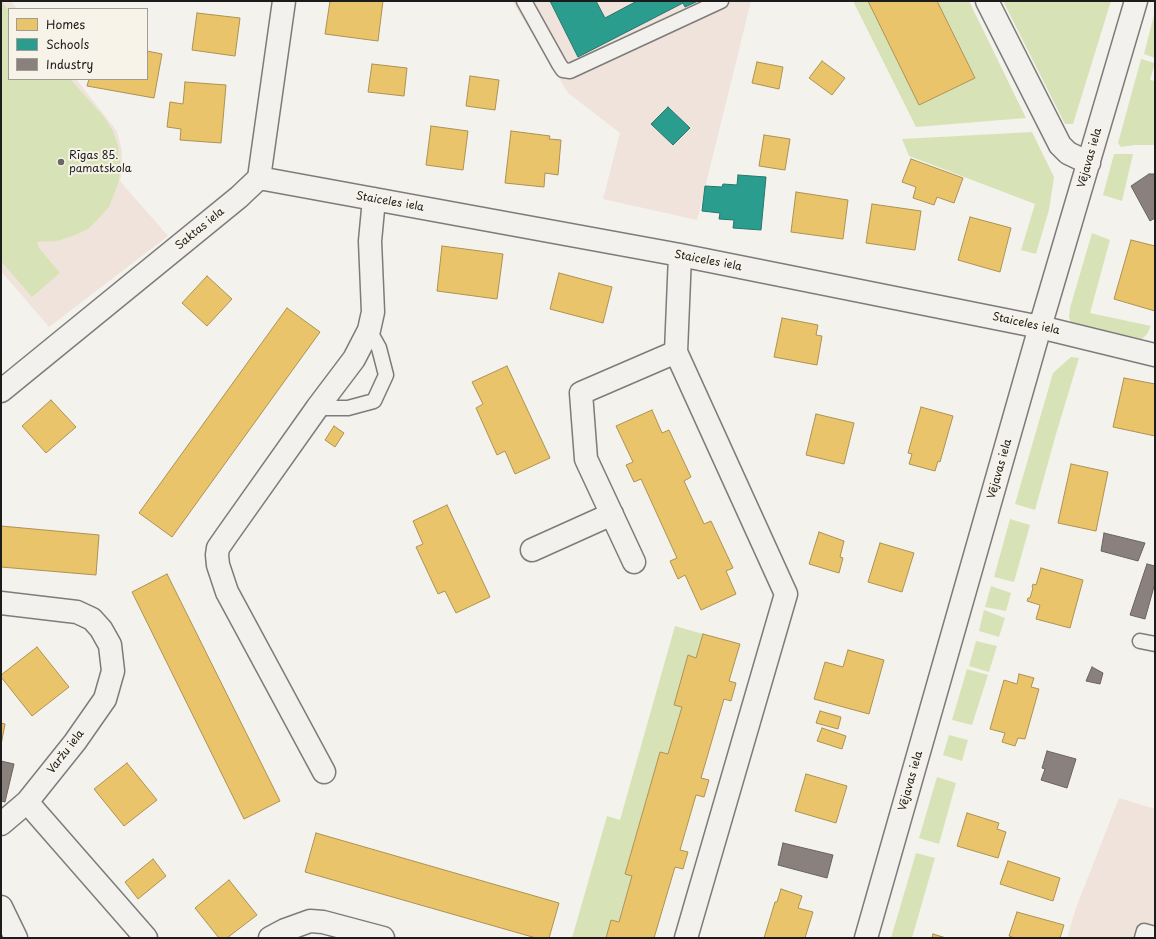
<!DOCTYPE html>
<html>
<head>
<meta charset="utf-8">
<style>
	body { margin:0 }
	#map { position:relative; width:1156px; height:939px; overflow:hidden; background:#f4f2ec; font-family:"Playpen Sans",sans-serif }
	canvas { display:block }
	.frame { position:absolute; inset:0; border:2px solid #1c1c1c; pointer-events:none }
	.legend { position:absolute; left:8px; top:8px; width:140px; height:72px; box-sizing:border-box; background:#f7f3e8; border:1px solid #9f9d96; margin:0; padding:5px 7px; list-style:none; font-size:12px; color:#1c1c1c }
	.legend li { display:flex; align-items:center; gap:8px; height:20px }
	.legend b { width:20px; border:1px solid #9f9d96 }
</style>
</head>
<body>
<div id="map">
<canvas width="1156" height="939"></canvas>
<div class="frame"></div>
<ul class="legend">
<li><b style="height:11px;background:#e9c46a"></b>Homes</li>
<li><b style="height:11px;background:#2a9d8f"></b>Schools</li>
<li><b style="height:11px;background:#8a817c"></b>Industry</li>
</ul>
</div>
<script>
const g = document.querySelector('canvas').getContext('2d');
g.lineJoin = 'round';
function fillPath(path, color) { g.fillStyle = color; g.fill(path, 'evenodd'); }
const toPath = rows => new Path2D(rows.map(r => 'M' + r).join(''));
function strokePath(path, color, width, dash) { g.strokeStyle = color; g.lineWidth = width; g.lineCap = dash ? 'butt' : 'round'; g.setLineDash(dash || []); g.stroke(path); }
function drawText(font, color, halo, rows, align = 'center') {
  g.font = font + ' "Playpen Sans",sans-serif'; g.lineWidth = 4; g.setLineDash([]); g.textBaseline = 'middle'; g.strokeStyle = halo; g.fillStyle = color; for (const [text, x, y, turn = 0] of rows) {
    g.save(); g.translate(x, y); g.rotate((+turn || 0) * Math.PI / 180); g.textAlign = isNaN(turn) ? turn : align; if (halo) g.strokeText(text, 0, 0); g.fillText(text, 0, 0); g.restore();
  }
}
fillPath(toPath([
	[1,1,11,1,17,9,9,9,9,79,76,79,117,131,122,151,122,172,120,181,168,236,49,327,1,271],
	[512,1,751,1,697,220,603,199,620,133,568,93],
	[1119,798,1155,809,1155,938,1067,938,1076,908]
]), '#efe3db');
fillPath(toPath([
	[1,1,9,11,9,79,70,79,104,117,113,131,118,146,120,161,120,173,118,184,109,207,98,219,88,229,75,235,57,241,37,242,39,248,60,273,32,297,1,261],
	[853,1,868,1,919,105,975,78,937,1,969,1,1026,118,916,127],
	[1003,1,1111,1,1073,124,1065,124],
	[1154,15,1155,15,1155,58,1144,54],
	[1141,59,1155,63,1150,80,1155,81,1155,145,1135,145,1121,147,1118,143],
	[1032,132,1054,177,1049,210,1036,254,1021,250,1035,204,909,156,902,139],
	[1114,154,1133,154,1122,201,1103,195],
	[1092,233,1110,240,1090,313,1151,326,1147,334,1142,339,1110,335,1073,326,1069,318,1070,308],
	[1071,357,1079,358,1056,434,1035,510,1015,504,1053,373],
	[1010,519,1030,525,1014,582,994,577],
	[991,586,1011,593,1006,611,985,607],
	[984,610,1005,618,999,637,979,631],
	[675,626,703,634,696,658,689,655,674,705,682,707,668,754,660,752,625,874,632,876,619,922,611,920,606,938,572,938,607,816,620,820],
	[976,641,997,646,989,672,969,666],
	[967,669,988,675,972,725,952,720],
	[949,735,968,740,962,761,943,755],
	[937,777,956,783,939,844,919,838],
	[916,853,935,858,912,938,891,938]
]), '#d7e3b7');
const homes = toPath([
	[330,1,383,1,378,41,325,34,330,1],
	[868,1,937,1,975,78,919,105,868,1],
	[197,13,240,18,235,56,192,50,197,13],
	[147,51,162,54,154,98,87,86,89,79,147,79,147,51],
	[822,61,845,78,832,95,809,78,822,61],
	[757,62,783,67,779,89,752,83,757,62],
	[372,64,407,68,404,96,368,92,372,64],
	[470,76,499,80,495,110,466,106,470,76],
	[185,82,226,85,221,143,180,140,181,129,167,127,170,102,183,104,185,82],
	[431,126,468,131,463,170,426,165,431,126],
	[511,131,550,136,549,139,561,140,558,175,545,173,544,187,505,183,511,131],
	[764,135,790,139,785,170,759,166,764,135],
	[911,159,963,178,954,203,937,197,934,205,913,198,916,187,902,182,911,159],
	[796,192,848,200,843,239,791,232,796,192],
	[872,204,921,211,915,250,866,243,872,204],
	[970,217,1011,228,1000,272,958,260,970,217],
	[1131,240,1155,246,1155,311,1114,299,1131,240],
	[442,246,503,254,497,299,437,291,442,246],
	[559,273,612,287,603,323,550,309,559,273],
	[207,276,232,299,207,326,182,303,207,276],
	[287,308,320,332,172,537,139,513,287,308],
	[782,318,818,325,816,335,822,336,817,365,774,357,782,318],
	[507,366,550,458,515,474,505,451,497,455,476,408,483,404,472,382,507,366],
	[1124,378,1155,384,1155,436,1113,427,1124,378],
	[51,400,76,427,46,453,22,426,51,400],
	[921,407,953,416,940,462,938,461,935,471,909,464,912,454,908,453,921,407],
	[652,410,662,433,669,430,691,477,684,481,704,524,711,521,733,568,726,571,736,594,701,610,685,575,678,579,670,561,677,558,641,479,634,482,626,465,633,462,616,426,652,410],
	[816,414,854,423,844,464,806,455,816,414],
	[334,426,344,433,335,447,325,440,334,426],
	[1071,464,1108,472,1096,531,1058,523,1071,464],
	[447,505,490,597,456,613,445,591,438,594,416,547,423,544,413,521,447,505],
	[1,526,99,535,96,575,1,567,1,526],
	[819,532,844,541,840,557,843,558,839,573,809,564,819,532],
	[880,543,914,553,902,592,868,582,880,543],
	[1041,568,1083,580,1070,628,1036,619,1040,605,1027,601,1028,598,1030,598,1033,588,1032,587,1033,584,1036,585,1041,568],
	[167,574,280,801,244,819,132,592,167,574],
	[703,634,740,644,729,681,736,683,731,701,724,699,701,778,709,780,704,797,696,795,680,850,688,852,683,869,675,867,654,938,606,938,611,920,619,922,632,876,625,874,660,752,668,754,682,707,674,705,688,655,696,658,703,634],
	[37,647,69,687,32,716,1,677,1,675,37,647],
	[848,650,884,660,869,714,814,699,825,662,843,667,848,650],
	[1019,674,1034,678,1031,687,1039,689,1025,739,1018,738,1015,746,1002,742,1005,733,990,729,1004,680,1017,684,1019,674],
	[820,711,841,717,838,729,816,723,820,711],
	[1,723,5,724,1,745,1,723],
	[822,728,846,736,842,749,817,741,822,728],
	[127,763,157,800,124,826,94,789,127,763],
	[806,774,847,786,836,823,795,811,806,774],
	[967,813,999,823,997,829,1006,832,998,858,957,846,967,813],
	[316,833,559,903,549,938,536,938,305,872,316,833],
	[153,859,166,876,138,899,125,882,153,859],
	[1008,861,1060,878,1053,901,1000,884,1008,861],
	[229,880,257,915,227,938,219,938,195,908,229,880],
	[781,889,802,896,798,908,813,912,805,938,764,938,775,902,777,902,781,889],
	[1017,912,1064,925,1060,938,1015,938,1009,936,1017,912],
	[933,934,946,938,932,938,933,934]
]);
fillPath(homes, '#e9c46a');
strokePath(homes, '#ac9253', 1);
const schools = toPath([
	[550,1,596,1,605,18,637,1,698,1,685,7,683,3,578,57,550,1],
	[668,107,690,128,673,145,651,124,668,107],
	[738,175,766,177,761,230,733,228,734,220,719,219,720,213,702,211,705,186,722,187,723,184,737,185,738,175]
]);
fillPath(schools, '#2a9d8f');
strokePath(schools, '#26766c', 1);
const industry = toPath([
	[1149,174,1155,174,1155,218,1150,221,1131,186,1149,174],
	[1104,533,1145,543,1138,561,1101,551,1104,533],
	[1147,564,1155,566,1155,583,1145,619,1130,615,1147,564],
	[1092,667,1103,673,1100,684,1086,681,1092,667],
	[1047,751,1076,759,1067,788,1041,780,1045,769,1042,768,1047,751],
	[1,761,14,764,5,802,1,801,1,761],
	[783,843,833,855,827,878,778,865,783,843]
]);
fillPath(industry, '#8a817c');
strokePath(industry, '#69635f', 1);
const service = toPath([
	[524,1,559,64,563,70,570,71,721,1],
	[317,408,348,408,374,401,386,375,379,348,369,330],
	[1140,641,1155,644],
	[1142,938,1144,931,1155,934]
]);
const minor = toPath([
	[987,1,1060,145,1068,153,1089,163],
	[259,178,680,255,1040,327,1155,355],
	[680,255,676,352,786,594,686,938],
	[1,391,239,197,259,178,284,1],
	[532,550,612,514],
	[634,562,586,459,581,393,676,352],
	[1,603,77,612,92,619,101,629,110,645,113,671,105,699,75,742,27,802,1,824],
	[324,772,227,592,218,565,217,555,218,548,227,535,317,408,354,359,369,330,373,312,370,241,374,199],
	[27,802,146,938],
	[1,907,16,938],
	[270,938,285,930,310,921,323,922,383,938],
	[866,938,1040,327,1136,1]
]);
strokePath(service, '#7d7c7a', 17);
strokePath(minor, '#7d7c7a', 25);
strokePath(service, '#f2f1ed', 14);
strokePath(minor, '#f2f1ed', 22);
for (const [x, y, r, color] of [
	[61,162,4,"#686765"]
]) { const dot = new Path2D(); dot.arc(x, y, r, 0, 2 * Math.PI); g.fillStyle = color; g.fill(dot); strokePath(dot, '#f7f3e8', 1.5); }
drawText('11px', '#1c1c1c', '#f7f3e8', [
	["Rīgas 85.",69,156],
	["pamatskola",69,169]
], 'left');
drawText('11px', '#1c1c1c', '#f7f3e8', [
	["Vējavas iela",1090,158,-74],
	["Staiceles iela",390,202,10],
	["Saktas iela",200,229,-39],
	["Staiceles iela",708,261,11],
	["Staiceles iela",1026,324,12],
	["Vējavas iela",1000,469,-74],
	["Varžu iela",66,752,-52],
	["Vējavas iela",911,781,-74]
]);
</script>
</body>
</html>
